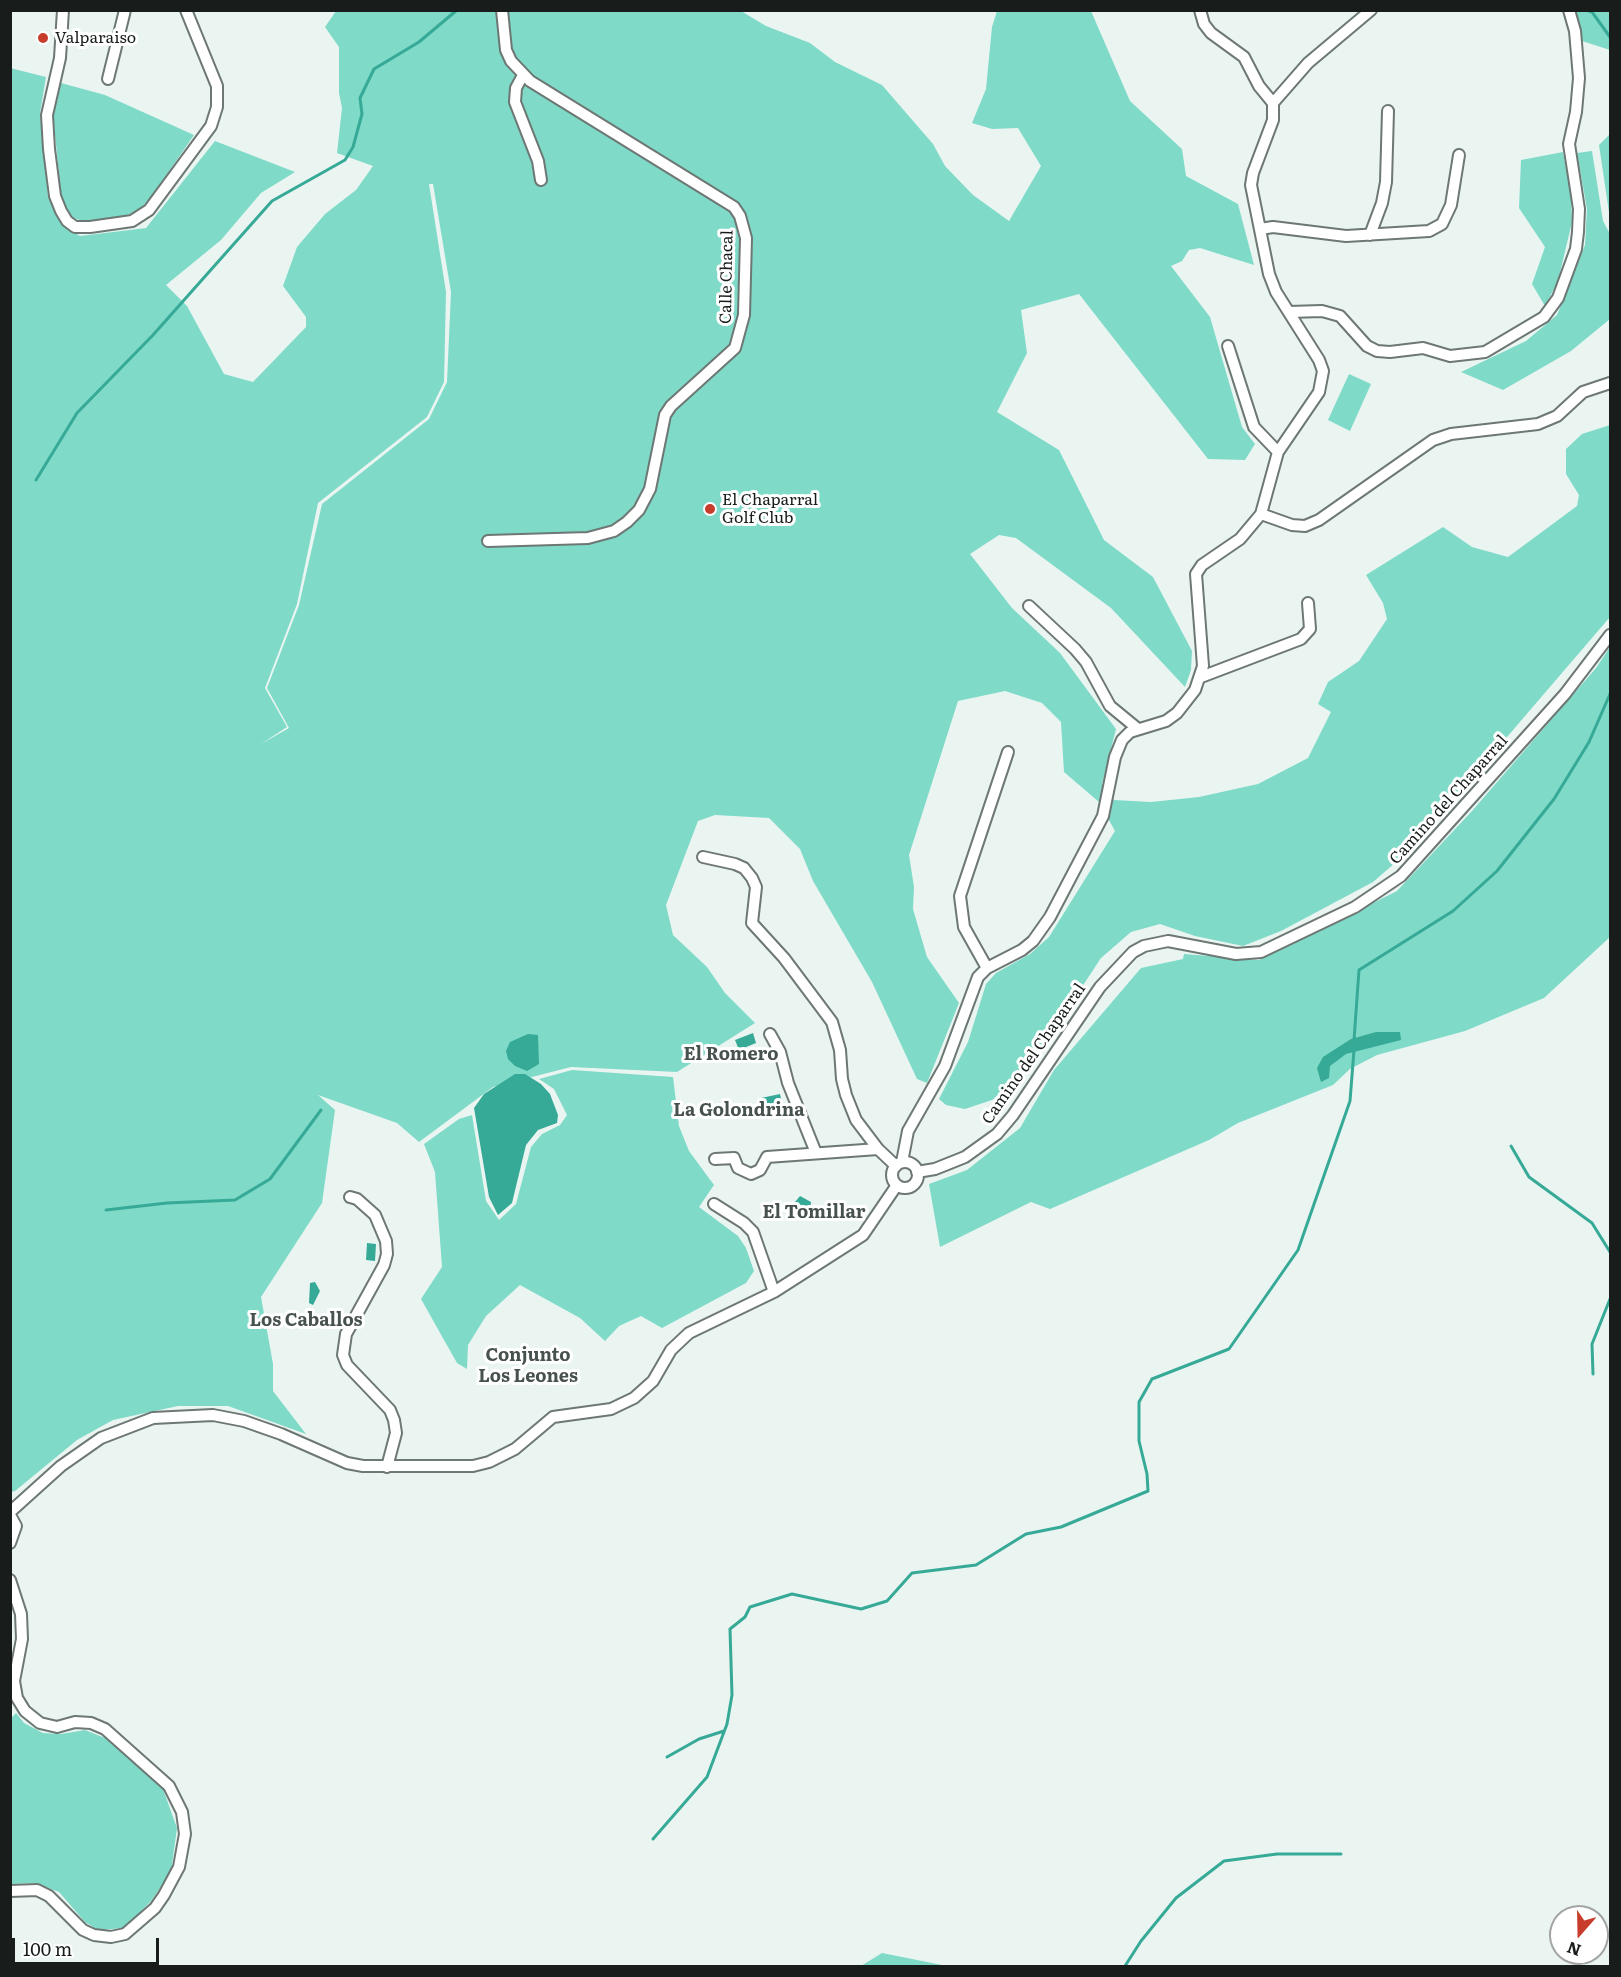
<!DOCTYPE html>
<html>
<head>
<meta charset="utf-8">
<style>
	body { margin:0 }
	#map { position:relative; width:1621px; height:1977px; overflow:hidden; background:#eaf5f2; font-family:Literata,serif }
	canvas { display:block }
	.frame { position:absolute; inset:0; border:12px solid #181c1b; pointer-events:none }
	.north { position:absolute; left:1549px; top:1905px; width:60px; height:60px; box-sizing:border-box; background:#fff; border:2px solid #a3a4a4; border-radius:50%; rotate:200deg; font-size:16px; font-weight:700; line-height:24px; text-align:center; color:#181c1b }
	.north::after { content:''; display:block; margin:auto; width:21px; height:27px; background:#c83c2c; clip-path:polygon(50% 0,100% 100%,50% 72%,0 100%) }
	.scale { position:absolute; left:12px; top:1938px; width:147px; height:27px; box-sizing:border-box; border:3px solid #181c1b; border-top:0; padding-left:8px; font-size:18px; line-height:21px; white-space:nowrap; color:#181c1b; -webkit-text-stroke:4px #fff; paint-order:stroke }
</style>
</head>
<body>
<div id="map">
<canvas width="1621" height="1977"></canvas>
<div class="frame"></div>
<div class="north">N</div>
<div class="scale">100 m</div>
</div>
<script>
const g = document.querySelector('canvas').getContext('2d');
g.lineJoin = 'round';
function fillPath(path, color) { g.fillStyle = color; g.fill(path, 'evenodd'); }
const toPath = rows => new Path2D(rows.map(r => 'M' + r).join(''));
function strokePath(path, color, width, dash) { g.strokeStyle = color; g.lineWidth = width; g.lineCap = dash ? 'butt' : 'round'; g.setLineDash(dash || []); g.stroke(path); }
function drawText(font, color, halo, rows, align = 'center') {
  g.font = font + ' Literata,serif'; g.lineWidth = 6; g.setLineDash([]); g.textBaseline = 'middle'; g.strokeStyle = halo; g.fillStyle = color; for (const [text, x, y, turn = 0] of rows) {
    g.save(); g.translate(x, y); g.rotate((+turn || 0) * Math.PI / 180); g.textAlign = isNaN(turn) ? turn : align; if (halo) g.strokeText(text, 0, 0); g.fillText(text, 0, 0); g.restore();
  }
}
fillPath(toPath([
	[336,11,741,11,766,26,810,43,835,62,882,85,933,144,945,166,973,195,1009,221,1041,166,1018,128,992,129,972,123,986,89,992,27,997,11,1091,11,1130,101,1182,149,1186,176,1238,204,1254,265,1200,248,1189,250,1182,261,1171,266,1210,317,1242,427,1255,444,1245,460,1208,459,1079,294,1021,310,1027,353,997,412,1059,450,1104,540,1153,577,1192,651,1191,670,1185,687,1111,608,1016,538,999,535,970,554,1012,608,1060,653,1116,729,1102,784,1114,800,1151,802,1199,797,1258,784,1308,758,1331,712,1318,704,1328,682,1359,661,1387,619,1383,603,1366,575,1443,527,1472,547,1508,557,1577,506,1579,495,1566,474,1566,449,1582,434,1610,425,1610,617,1410,850,1373,882,1281,931,1243,946,1195,936,1160,924,1131,932,1101,958,1024,1075,992,1100,965,1109,946,1105,939,1099,968,1042,986,984,996,973,1030,954,1049,937,1115,831,1099,802,1064,772,1061,722,1042,703,1005,691,958,701,909,855,914,887,913,909,927,957,959,1003,927,1083,917,1079,872,982,813,881,800,849,769,818,715,815,698,821,666,905,673,935,707,967,725,993,755,1023,677,1072,571,1067,493,1087,419,1142,397,1123,318,1095,335,1110,322,1203,261,1297,273,1364,273,1391,306,1434,228,1406,178,1406,113,1420,77,1440,15,1491,11,1492,10,68,46,77,40,113,48,197,63,226,80,236,146,228,215,141,295,172,261,193,221,240,166,285,187,306,224,374,253,382,306,327,306,317,283,286,297,247,325,214,356,190,373,166,337,153,342,108,339,93,339,47,325,27],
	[429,184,433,184,451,292,447,382,429,419,322,504,299,605,267,688,289,728,261,744,287,727,265,688,297,604,318,503,427,417,444,382,446,292],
	[1576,11,1610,11,1610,50,1582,41],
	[61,83,105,95,194,135,152,196,139,210,123,217,83,221,73,218,66,209,61,195,53,114],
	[1610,134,1610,219,1599,145],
	[1592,151,1603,221,1610,234,1610,319,1571,351,1503,390,1461,372,1526,341,1557,315,1585,245,1587,209,1577,153],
	[1563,152,1571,196,1572,222,1558,281,1545,306,1532,284,1545,247,1519,208,1521,160],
	[1349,374,1371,384,1350,431,1328,420],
	[1610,647,1610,937,1544,998,1465,1031,1377,1055,1350,1069,1333,1085,1238,1123,1209,1140,1050,1209,1031,1202,940,1247,929,1184,967,1170,1020,1128,1054,1070,1141,968,1183,959,1184,954,1259,960,1397,891,1472,811,1596,668],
	[572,1070,673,1077,679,1126,689,1151,714,1185,699,1207,738,1236,746,1248,754,1271,746,1283,662,1328,641,1316,619,1326,605,1341,580,1318,520,1285,486,1316,468,1345,467,1369,457,1363,421,1299,442,1267,435,1172,424,1144,459,1119,472,1115,486,1201,499,1220,516,1204,531,1147,542,1134,560,1125,567,1115,554,1089,539,1079],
	[16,1713,24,1723,43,1733,61,1734,85,1730,105,1738,163,1789,177,1828,171,1872,151,1901,125,1928,98,1930,85,1922,59,1892,34,1883,11,1884,11,1718],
	[882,1953,947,1966,861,1966]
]), '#7fdac8');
fillPath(toPath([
	[1376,1032,1400,1032,1401,1040,1346,1054,1330,1066,1329,1078,1321,1082,1317,1068,1323,1057,1351,1039],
	[753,1033,756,1043,739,1050,735,1040],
	[528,1034,538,1035,539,1064,527,1071,515,1066,508,1059,506,1051,510,1042],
	[515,1074,525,1074,541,1084,550,1094,558,1115,557,1123,538,1130,526,1145,512,1203,498,1215,489,1197,474,1108,484,1094],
	[780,1094,782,1103,763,1107,761,1098],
	[800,1196,811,1202,810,1211,803,1211,801,1205,795,1202],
	[367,1243,376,1244,375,1261,366,1260],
	[315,1282,320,1291,313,1305,309,1303,310,1283]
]), '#36a997');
strokePath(toPath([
	[1586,10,1592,12,1610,37],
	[36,480,77,413,153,335,272,201,345,160,353,147,362,114,360,98,374,69,419,42,457,10],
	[1354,1040,1359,970,1453,911,1497,871,1554,799,1589,742,1610,694],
	[1511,1146,1529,1177,1592,1223,1610,1252],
	[106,1210,167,1203,235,1200,270,1179,321,1110],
	[1593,1374,1592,1344,1610,1299],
	[667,1757,699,1739,724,1731],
	[653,1839,707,1777,727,1724,732,1695,730,1629,745,1617,750,1607,792,1594,861,1609,887,1601,912,1573,976,1565,1026,1534,1061,1527,1148,1491,1147,1474,1139,1441,1139,1402,1152,1379,1229,1349,1298,1250,1350,1101,1354,1050],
	[1125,1966,1141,1941,1176,1898,1224,1861,1277,1854,1341,1854]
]), '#36a997', 3);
const minor = toPath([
	[63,10,60,58,47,115,49,149,55,196,61,211,67,221,75,227,90,227,132,221,149,210,211,126,217,107,217,86,186,10],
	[1200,10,1204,24,1211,33,1244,57,1259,86,1273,103],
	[523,75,516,88,515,102,538,161,541,180],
	[108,79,125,10],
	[1260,229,1273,227,1346,236,1429,231,1442,224,1451,205,1459,155],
	[1370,235,1382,203,1386,182,1388,111],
	[1289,312,1322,311,1340,316,1367,346,1377,351,1390,352,1423,348,1450,356,1485,352,1544,317,1558,298,1576,249,1578,232,1579,209,1569,144,1576,112,1579,78,1575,31,1569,10],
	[1228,346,1254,427,1278,452],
	[1261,514,1292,525,1305,526,1319,520,1433,440,1451,434,1538,424,1557,416,1583,392,1610,383],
	[488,541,588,538,614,531,627,522,639,510,650,489,665,415,671,406,735,348,744,315,746,238,740,216,734,207,530,81,511,61,506,50,502,10],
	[1029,606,1075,649,1086,662,1110,706,1138,729],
	[1201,677,1301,639,1310,629,1308,603],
	[703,857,735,864,744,868,752,878,756,887,752,923,784,958,832,1022,840,1050,842,1079,846,1095,856,1120,878,1149],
	[987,968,964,927,960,896,1008,752],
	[770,1034,780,1052,788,1083,816,1153],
	[715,1159,734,1158,738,1168,751,1174,760,1170,767,1157,878,1149,896,1166],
	[902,1162,908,1131,945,1066,978,977,987,968,1022,950,1033,941,1050,917,1103,816,1115,757,1122,740,1130,732,1166,721,1177,713,1195,690,1203,666,1196,574,1202,565,1240,539,1261,514,1278,452,1319,392,1323,371,1319,360,1276,292,1269,274,1251,185,1253,173,1273,120,1273,103,1308,63,1371,10],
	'892 1175a13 13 0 1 1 26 0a13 13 0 1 1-26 0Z',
	[917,1172,935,1169,965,1157,997,1134,1013,1115,1100,987,1133,952,1144,946,1168,941,1236,954,1261,952,1355,907,1401,876,1565,694,1610,635],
	[350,1197,357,1199,375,1215,386,1241,387,1254,384,1265,346,1334,343,1355,347,1365,390,1410,394,1420,396,1433,387,1467],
	[714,1204,744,1223,753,1232,774,1292],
	[10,1512,61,1466,101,1438,153,1418,213,1415,244,1421,281,1434,347,1463,363,1466,473,1466,489,1462,515,1449,553,1417,611,1409,634,1398,653,1381,671,1350,689,1333,774,1292,863,1235,897,1185],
	[10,1515,16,1526,10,1543],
	[10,1580,21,1614,22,1639,14,1681,17,1698,25,1711,40,1723,57,1727,75,1722,91,1723,105,1729,169,1786,182,1812,185,1834,179,1867,164,1895,155,1908,125,1934,111,1937,94,1935,83,1930,49,1896,37,1890,10,1891]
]);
strokePath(minor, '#6d7774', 14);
strokePath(minor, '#fff', 10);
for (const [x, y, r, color] of [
	[43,38,6,"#c83c2c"],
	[710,509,6,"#c83c2c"]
]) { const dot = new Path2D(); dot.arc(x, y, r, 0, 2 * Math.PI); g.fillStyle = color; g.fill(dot); strokePath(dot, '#fff', 2); }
drawText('16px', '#181c1b', '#fff', [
	["Valparaiso",55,38],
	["El Chaparral",722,500],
	["Golf Club",722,518]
], 'left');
drawText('16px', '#181c1b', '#fff', [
	["Calle Chacal",727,277,-89],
	["Camino del Chaparral",1449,800,-48],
	["Camino del Chaparral",1034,1054,-55]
]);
drawText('bold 18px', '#47514e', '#fff', [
	["El Romero",731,1055],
	["La Golondrina",739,1111],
	["El Tomillar",814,1213],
	["Los Caballos",306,1321],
	["Conjunto",528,1356],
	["Los Leones",528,1377]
]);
</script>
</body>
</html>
